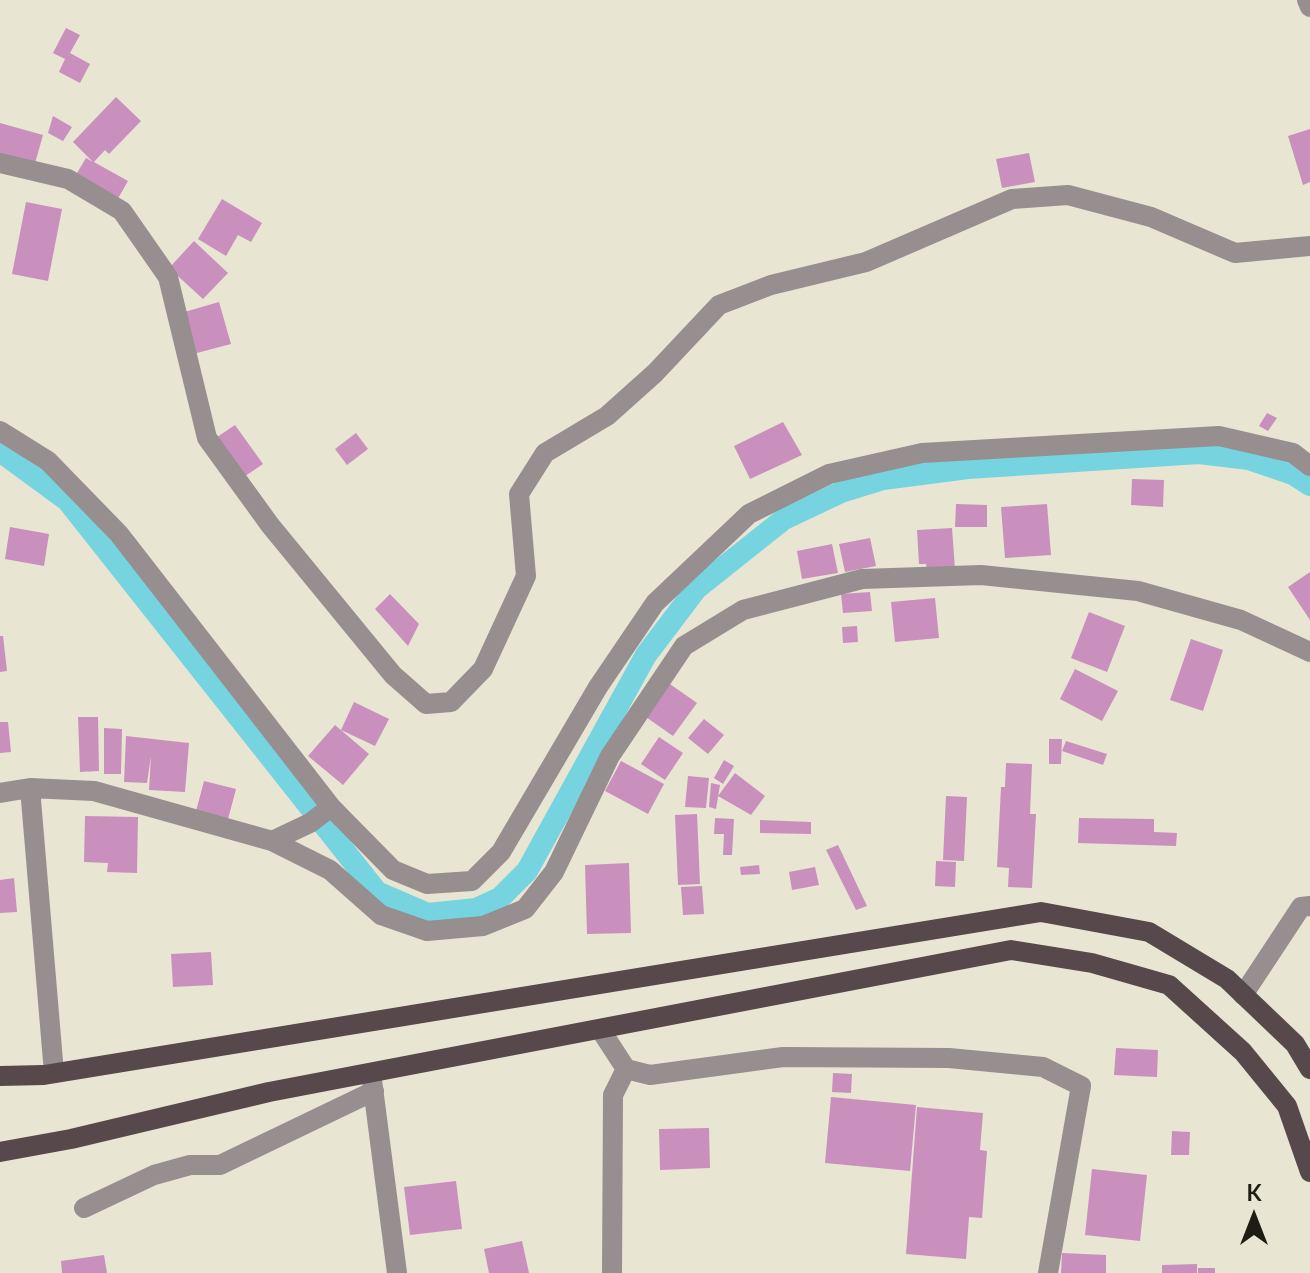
<!DOCTYPE html>
<html>
<head>
<meta charset="utf-8">
<style>
	body { margin:0 }
	#map { position:relative; width:1310px; height:1273px; overflow:hidden; background:#e8e5d3; font-family:Lato,sans-serif }
	canvas { display:block }
	.north { position:absolute; left:1214px; top:1177px; width:80px; height:80px; -webkit-text-stroke:6px #e8e5d3; paint-order:stroke; rotate:0deg; font-size:22px; font-weight:700; line-height:32px; text-align:center; color:#1d1c15 }
	.north::after { content:''; display:block; margin:auto; width:28px; height:36px; background:#1d1c15; clip-path:polygon(50% 0,100% 100%,50% 72%,0 100%) }
</style>
</head>
<body>
<div id="map">
<canvas width="1310" height="1273"></canvas>
<div class="north">K</div>
</div>
<script>
const g = document.querySelector('canvas').getContext('2d');
g.lineJoin = 'round';
const toPath = rows => new Path2D(rows.map(r => 'M' + r).join(''));
function strokePath(path, color, width, dash) { g.strokeStyle = color; g.lineWidth = width; g.lineCap = dash ? 'butt' : 'round'; g.setLineDash(dash || []); g.stroke(path); }
function fillPath(path, color) { g.fillStyle = color; g.fill(path, 'evenodd'); }
strokePath(toPath([
	[0,451,67,500,377,892,428,914,476,909,500,898,527,871,646,655,696,589,784,519,841,492,883,479,968,468,1199,453,1249,459,1293,474,1310,485]
]), '#75d4df', 22);
fillPath(toPath([
	[66,28,80,35,70,53,90,64,80,83,59,72,65,59,53,53],
	[116,97,141,121,109,154,105,150,94,162,128,181,116,202,74,178,86,158,93,162,73,142],
	[53,116,72,127,63,141,48,133],
	[0,123,43,135,34,167,0,158],
	[1310,129,1310,182,1303,185,1288,136],
	[1029,153,1035,182,1002,188,996,159],
	[222,199,262,223,251,242,238,235,226,256,198,239],
	[26,202,62,209,48,281,12,274],
	[194,241,228,273,203,299,169,268],
	[219,302,231,344,193,354,181,313],
	[1267,413,1277,418,1268,431,1259,426],
	[783,422,802,455,750,479,734,446],
	[235,425,263,464,235,483,208,443],
	[356,433,368,449,347,465,335,449],
	[1132,479,1164,480,1163,507,1131,505],
	[956,504,987,505,987,527,955,527],
	[1047,504,1051,555,1005,558,1001,507],
	[10,527,49,534,44,566,5,559],
	[952,528,955,569,927,571,926,564,919,564,917,530],
	[870,538,876,566,845,572,839,544],
	[832,544,838,573,802,579,797,551],
	[1310,572,1310,620,1288,587],
	[870,592,872,611,843,613,841,594],
	[390,594,419,624,408,646,375,609],
	[935,598,939,638,895,642,891,602],
	[1089,612,1125,626,1107,672,1071,658],
	[857,626,858,642,843,643,842,627],
	[0,636,3,636,7,671,0,672],
	[1191,639,1223,650,1203,711,1170,700],
	[1075,669,1118,691,1102,721,1060,699],
	[667,682,697,703,673,736,643,715],
	[354,702,389,719,375,746,341,730],
	[78,717,98,717,99,771,80,772],
	[704,719,724,735,708,754,688,738],
	[0,722,8,722,11,752,0,753],
	[335,725,369,754,343,785,308,756],
	[104,728,122,729,121,774,104,774],
	[126,736,189,743,185,792,149,790,151,756,147,783,124,782],
	[659,737,683,753,665,780,641,764],
	[1049,739,1062,739,1061,764,1049,764],
	[1066,741,1107,754,1103,765,1062,751],
	[724,760,734,766,723,784,714,778],
	[621,761,664,784,648,814,605,791],
	[1006,763,1032,764,1030,814,1036,814,1032,888,1008,887,1009,868,997,867,1001,787,1005,787],
	[735,773,765,796,751,815,718,796],
	[688,776,709,778,706,808,685,807],
	[204,781,236,789,227,823,195,815],
	[711,783,720,785,716,809,709,807],
	[946,796,967,797,964,861,943,860],
	[697,814,700,884,678,885,675,815],
	[85,816,138,817,137,873,107,872,108,863,84,862],
	[715,818,734,819,732,855,723,855,724,834,714,834],
	[1079,818,1154,819,1154,832,1177,833,1176,846,1078,843],
	[760,820,811,822,811,834,760,833],
	[838,845,867,906,856,910,826,850],
	[936,861,956,862,955,887,935,886],
	[629,863,631,933,587,934,585,865],
	[759,865,760,874,741,875,740,867],
	[815,867,819,885,792,890,789,872],
	[14,878,17,912,0,913,0,880],
	[702,886,704,914,683,915,681,887],
	[211,952,213,985,173,987,171,954],
	[1116,1048,1158,1050,1157,1077,1114,1075],
	[833,1073,852,1074,851,1093,832,1092],
	[831,1097,916,1105,910,1171,825,1163],
	[917,1107,983,1113,980,1150,987,1151,982,1218,969,1217,966,1259,906,1254],
	[709,1128,710,1168,660,1170,659,1129],
	[1172,1131,1190,1132,1189,1155,1171,1155],
	[1092,1169,1147,1175,1140,1241,1085,1235],
	[456,1181,462,1229,410,1235,404,1187],
	[522,1241,529,1273,489,1273,484,1249],
	[1062,1253,1106,1255,1106,1273,1061,1273],
	[104,1255,107,1273,62,1273,61,1261],
	[1197,1264,1197,1273,1162,1273,1162,1265],
	[1198,1268,1215,1268,1215,1273,1198,1273]
]), '#ca90bd');
strokePath(toPath([
	[1307,0,1310,7],
	[0,163,68,179,122,211,168,277,207,438,270,525,393,675,426,704,451,702,483,669,526,576,519,494,545,453,607,416,655,373,719,305,771,285,866,262,1012,199,1068,195,1151,217,1235,253,1310,246],
	[0,431,48,461,119,534,331,807,393,870,427,884,472,881,501,852,598,687,655,603,749,514,829,474,922,453,1219,436,1293,453,1310,466],
	[30,788,54,1073],
	[0,793,30,788,94,791,272,841,330,870,381,915,427,931,483,926,525,909,554,872,610,756,684,646,743,610,862,579,981,575,1138,591,1241,620,1310,652],
	[272,841,310,823,331,807],
	[1243,995,1301,907,1310,906],
	[600,1029,626,1069,650,1075,783,1057,949,1058,1043,1067,1081,1086,1048,1273],
	[372,1080,397,1273],
	[84,1208,154,1175,190,1165,220,1165,374,1091],
	[612,1273,613,1095,626,1069]
]), '#978e8f', 20);
strokePath(toPath([
	[0,1076,44,1075,1041,912,1149,932,1227,979,1295,1044,1310,1069],
	[0,1152,71,1139,269,1092,1011,950,1092,963,1169,985,1243,1052,1287,1106,1310,1172]
]), '#57484b', 20);
</script>
</body>
</html>
